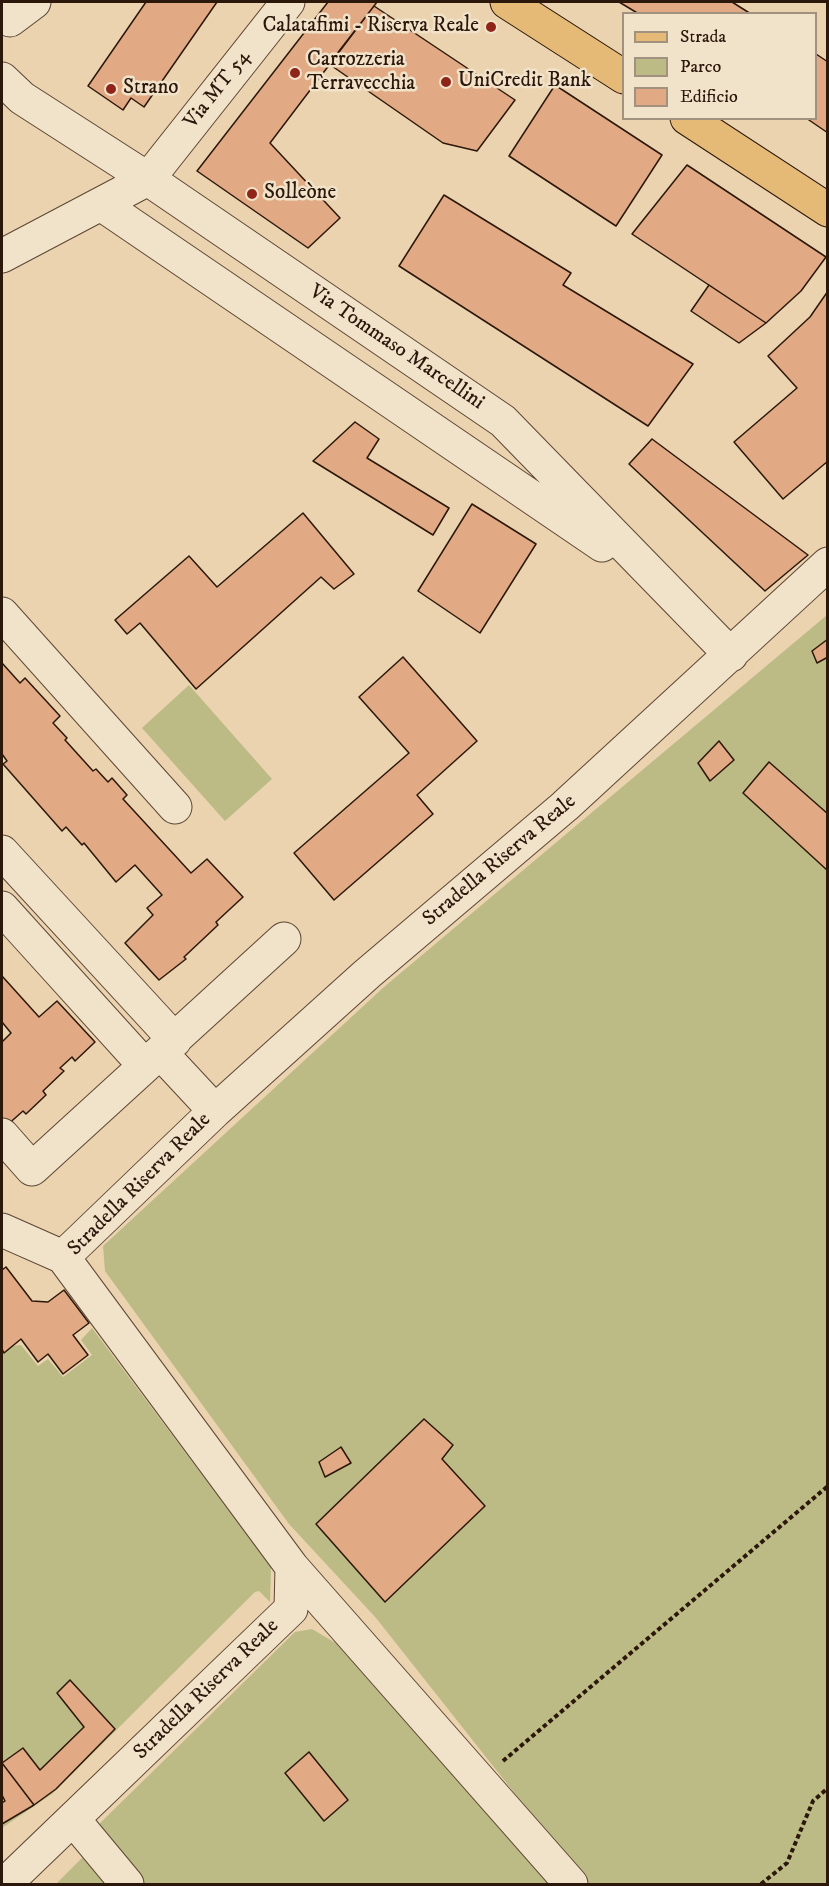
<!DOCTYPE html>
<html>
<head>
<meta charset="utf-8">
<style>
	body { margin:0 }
	#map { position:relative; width:829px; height:1886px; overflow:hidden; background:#ead3ae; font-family:"IM FELL DW Pica",serif }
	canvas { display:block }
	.frame { position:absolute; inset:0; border:3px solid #2c170b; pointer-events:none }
	.legend { position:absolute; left:622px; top:12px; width:195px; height:108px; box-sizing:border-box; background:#f1e2ca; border:2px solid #a2917e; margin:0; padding:8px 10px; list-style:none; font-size:18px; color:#2c170b }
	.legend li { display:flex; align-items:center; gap:12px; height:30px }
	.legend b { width:30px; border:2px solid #a2917e }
</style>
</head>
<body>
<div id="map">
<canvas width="829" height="1886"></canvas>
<div class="frame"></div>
<ul class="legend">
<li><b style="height:8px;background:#e5ba77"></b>Strada</li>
<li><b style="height:16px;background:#bcbb86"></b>Parco</li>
<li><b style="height:16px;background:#e1aa84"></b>Edificio</li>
</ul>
</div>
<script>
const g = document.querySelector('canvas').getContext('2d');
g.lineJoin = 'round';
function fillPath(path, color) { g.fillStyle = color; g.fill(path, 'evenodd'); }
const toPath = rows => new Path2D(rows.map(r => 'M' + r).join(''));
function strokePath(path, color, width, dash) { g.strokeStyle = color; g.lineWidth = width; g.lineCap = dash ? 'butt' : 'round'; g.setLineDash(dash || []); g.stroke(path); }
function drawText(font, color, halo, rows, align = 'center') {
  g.font = font + ' "IM FELL DW Pica",serif'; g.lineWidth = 5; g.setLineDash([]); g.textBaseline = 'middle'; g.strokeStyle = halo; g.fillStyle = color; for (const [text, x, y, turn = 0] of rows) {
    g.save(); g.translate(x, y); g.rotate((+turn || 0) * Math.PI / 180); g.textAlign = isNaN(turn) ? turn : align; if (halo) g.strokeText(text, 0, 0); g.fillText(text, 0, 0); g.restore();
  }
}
fillPath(toPath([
	[827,615,827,1884,590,1884,546,1833,376,1618,289,1524,105,1271,103,1246,384,987],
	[189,685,272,779,225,821,142,728],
	[92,1328,271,1567,270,1602,259,1591,255,1592,52,1794,2,1828,2,1347,21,1345,38,1366,48,1359,63,1377,92,1355,81,1340],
	[312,1629,339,1645,551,1884,56,1884,101,1839,94,1829,295,1632]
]), '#bcbb86');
const building = toPath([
	[146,2,217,2,144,107,131,98,123,110,88,86,146,2],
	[328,2,377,2,270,143,340,218,308,248,197,171,328,2],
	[619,2,732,2,751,14,639,14,619,2],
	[374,6,515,100,477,151,443,143,329,64,374,6],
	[816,54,828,62,828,133,806,118,816,118,816,54],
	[555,85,662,155,616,226,509,156,555,85],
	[687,165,826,257,801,291,766,323,632,234,687,165],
	[444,195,571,273,563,285,693,364,648,426,399,266,444,195],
	[709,285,766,323,739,343,691,311,709,285],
	[828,291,828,461,783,499,734,442,797,388,768,356,810,317,828,291],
	[355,422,379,439,367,458,449,508,433,535,313,461,355,422],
	[652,439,808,555,765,591,629,464,652,439],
	[472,504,536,544,480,633,418,591,472,504],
	[303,513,354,574,334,589,321,577,196,689,140,623,127,634,115,620,189,556,217,587,303,513],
	[828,639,828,657,817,663,812,651,828,639],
	[403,657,477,741,417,795,433,814,334,900,294,853,409,753,359,697,403,657],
	[2,663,20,683,25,678,60,716,53,723,67,738,65,740,93,771,96,769,108,782,112,778,127,795,123,799,191,873,207,859,243,897,216,922,218,925,184,957,186,959,159,980,125,943,153,915,147,908,162,895,135,865,116,882,84,843,82,845,66,827,62,831,3,764,7,761,2,754,2,663],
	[719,741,734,760,710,781,698,763,719,741],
	[769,762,828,814,828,871,743,793,769,762],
	[2,976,39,1017,57,1001,95,1042,75,1061,72,1057,60,1068,64,1071,43,1091,46,1095,26,1114,23,1111,5,1127,2,1123,2,1042,11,1033,2,1022,2,976],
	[6,1267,32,1301,48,1302,64,1290,89,1323,73,1335,88,1355,63,1374,48,1354,38,1362,21,1339,4,1353,2,1349,2,1270,6,1267],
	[424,1419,453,1445,442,1459,485,1506,385,1602,316,1524,424,1419],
	[341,1447,351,1463,325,1477,319,1462,341,1447],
	[70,1680,115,1729,56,1789,34,1805,2,1763,23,1748,40,1770,84,1727,57,1693,70,1680],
	[309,1752,348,1800,324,1821,285,1773,309,1752],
	[2,1763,34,1805,2,1824,2,1803,5,1801,2,1795,2,1763]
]);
fillPath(building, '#e1aa84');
strokePath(building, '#2c170b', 1.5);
const minor = toPath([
	[2,15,10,20,34,2],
	[2,79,22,98,148,179,503,421,731,655],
	[101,204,602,545],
	[2,256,148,179,288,2],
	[2,614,175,807],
	[2,852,175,1040],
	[2,908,145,1066],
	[161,1053,215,1111],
	[2,1135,32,1169,284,939],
	[2,1230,63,1257],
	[63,1257,215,1111,367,974,565,806,828,564],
	[292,1567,571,1884],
	[73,1819,127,1884],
	[5,1884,291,1609,292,1567,63,1257]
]);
const major = toPath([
	[507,2,624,77],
	[687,118,828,210]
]);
strokePath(minor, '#5c4634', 35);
strokePath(major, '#2c170b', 35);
strokePath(toPath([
	[503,1761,828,1486],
	[761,1884,787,1863,813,1801,828,1788]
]), '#2c170b', 4, [4.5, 3]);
strokePath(minor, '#f1e2ca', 33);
strokePath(major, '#e5ba77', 33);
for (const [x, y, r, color] of [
	[491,27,6,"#8f2418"],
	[295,73,6,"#8f2418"],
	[446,82,6,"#8f2418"],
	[111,89,6,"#8f2418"],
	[252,194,6,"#8f2418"]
]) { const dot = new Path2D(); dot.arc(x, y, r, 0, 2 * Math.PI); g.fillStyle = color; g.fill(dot); strokePath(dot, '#f1e2ca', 2); }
drawText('21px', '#2c170b', '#f1e2ca', [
	["Calatafimi - Riserva Reale",479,27,"right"],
	["Carrozzeria",307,61],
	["Terravecchia",307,85],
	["UniCredit Bank",458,82],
	["Strano",123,89],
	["Solleòne",264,194]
], 'left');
drawText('21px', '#2c170b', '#f1e2ca', [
	["Via MT 54",218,90,-52],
	["Via Tommaso Marcellini",396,348,34],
	["Stradella Riserva Reale",500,861,-40],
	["Stradella Riserva Reale",140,1185,-45],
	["Stradella Riserva Reale",207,1690,-44]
]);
</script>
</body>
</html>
